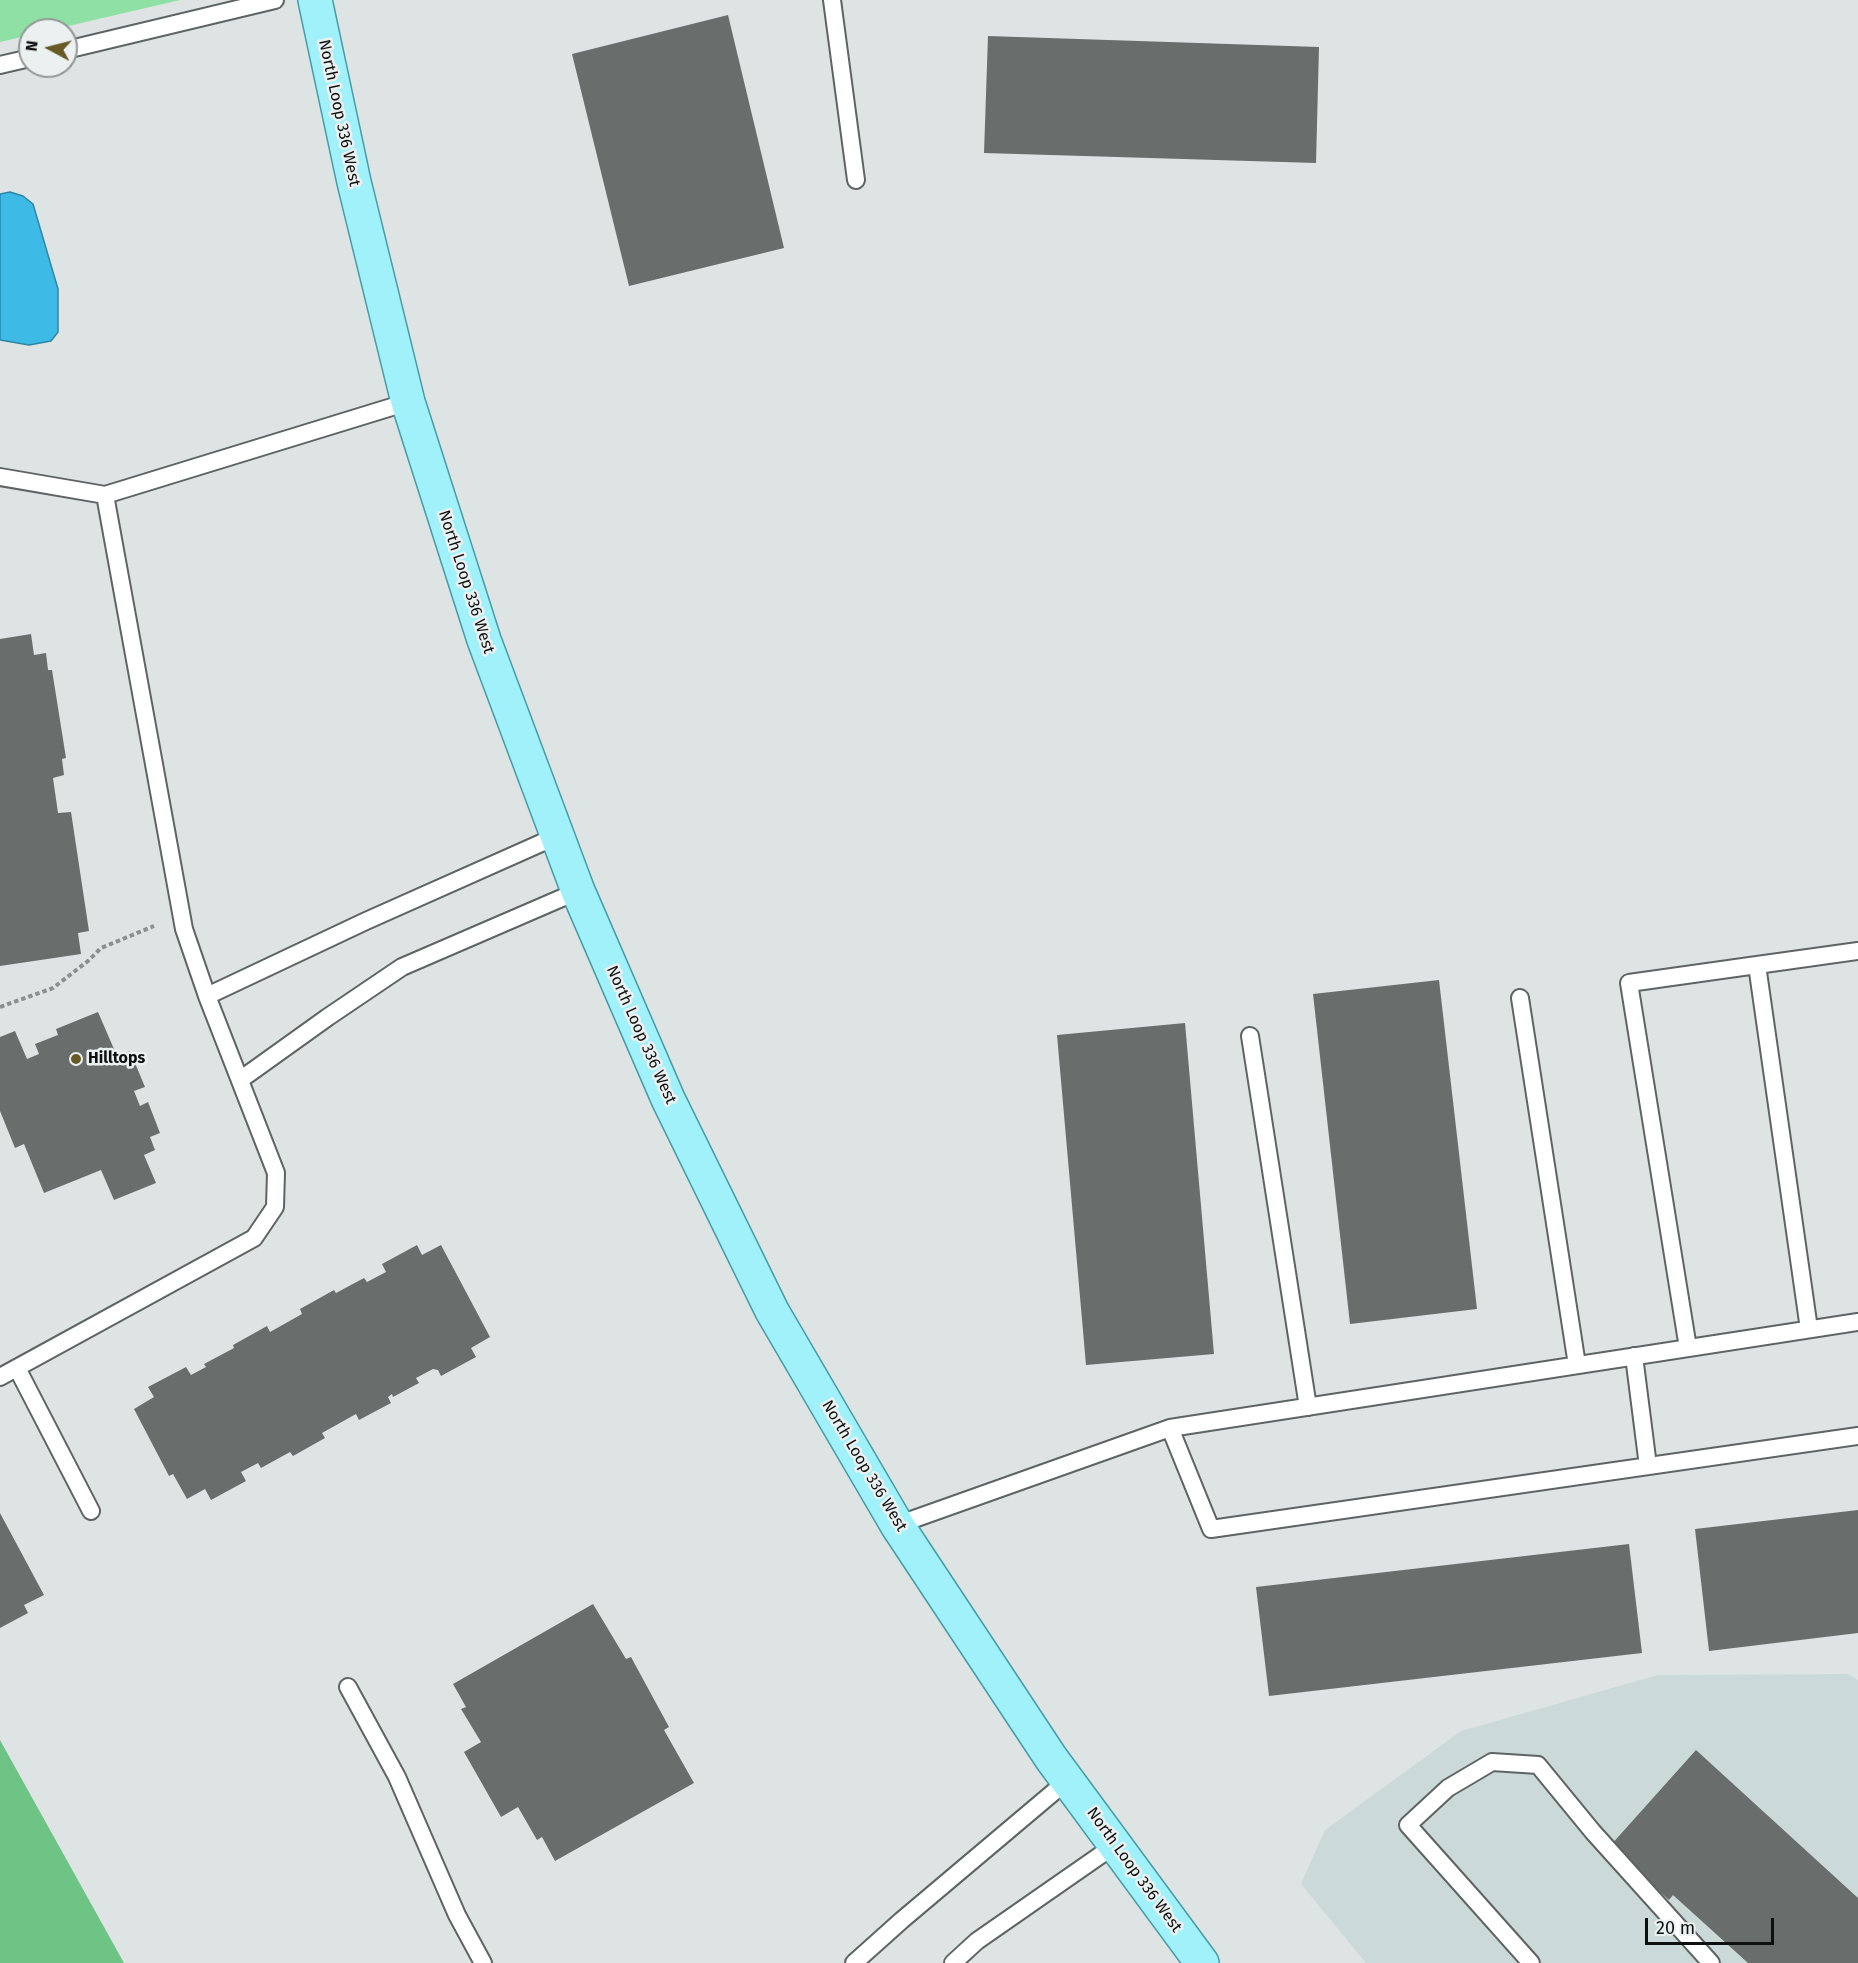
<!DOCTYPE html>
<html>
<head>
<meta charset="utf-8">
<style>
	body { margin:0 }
	#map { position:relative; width:1858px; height:1963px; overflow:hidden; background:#dee4e3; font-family:"Fira Sans",sans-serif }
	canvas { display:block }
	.north { position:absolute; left:18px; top:18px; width:60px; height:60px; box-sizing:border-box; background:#ebf1f1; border:2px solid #939797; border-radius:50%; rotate:277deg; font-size:16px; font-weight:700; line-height:24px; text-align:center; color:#0e100f }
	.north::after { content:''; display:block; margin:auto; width:21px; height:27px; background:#675a27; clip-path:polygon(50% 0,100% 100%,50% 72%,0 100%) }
	.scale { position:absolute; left:1645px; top:1918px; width:129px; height:27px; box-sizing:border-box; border:3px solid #0e100f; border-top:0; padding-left:8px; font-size:18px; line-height:21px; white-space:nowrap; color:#0e100f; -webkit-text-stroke:4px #ebf1f1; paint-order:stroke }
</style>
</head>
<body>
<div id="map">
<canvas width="1858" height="1963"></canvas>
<div class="north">N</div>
<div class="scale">20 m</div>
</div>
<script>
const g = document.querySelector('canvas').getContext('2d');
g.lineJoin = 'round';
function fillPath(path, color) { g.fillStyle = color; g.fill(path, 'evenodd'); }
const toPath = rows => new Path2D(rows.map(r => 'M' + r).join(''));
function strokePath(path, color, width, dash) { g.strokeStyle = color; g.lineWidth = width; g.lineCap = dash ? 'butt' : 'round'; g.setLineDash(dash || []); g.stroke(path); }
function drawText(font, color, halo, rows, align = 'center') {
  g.font = font + ' "Fira Sans",sans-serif'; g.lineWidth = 5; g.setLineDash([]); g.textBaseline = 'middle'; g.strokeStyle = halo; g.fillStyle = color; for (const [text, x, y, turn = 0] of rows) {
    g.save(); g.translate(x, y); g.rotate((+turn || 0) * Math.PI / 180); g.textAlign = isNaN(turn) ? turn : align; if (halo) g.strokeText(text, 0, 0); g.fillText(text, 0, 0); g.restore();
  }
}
fillPath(toPath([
	[1848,1674,1858,1680,1858,1963,1366,1963,1301,1884,1325,1830,1461,1731,1658,1675]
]), '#cbdad8');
fillPath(toPath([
	[0,0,180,0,51,30,30,30,30,35,0,42]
]), '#8fe0a4');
fillPath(toPath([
	[0,1740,124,1963,0,1963]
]), '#6ec485');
const water = toPath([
	[10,192,23,196,33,204,58,289,58,332,51,341,29,345,0,340,0,194,10,192]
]);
fillPath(water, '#3dbae6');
strokePath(water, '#2f87a6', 1.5);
fillPath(toPath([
	[728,15,784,248,629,286,572,54],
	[988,36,1319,47,1316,163,984,153],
	[31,634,34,655,46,653,48,670,52,670,66,758,62,759,64,775,53,778,58,813,71,812,89,931,78,933,81,954,0,966,0,639],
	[1439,980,1477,1309,1350,1324,1313,994],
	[98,1012,117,1056,130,1051,145,1087,134,1091,140,1106,148,1102,160,1133,150,1137,155,1150,144,1155,156,1183,114,1200,101,1170,44,1193,24,1144,15,1148,0,1111,0,1037,15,1031,27,1059,39,1054,35,1044,58,1035,56,1029],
	[1185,1023,1214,1354,1086,1365,1057,1035],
	[417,1245,422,1255,441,1245,490,1337,471,1348,476,1357,441,1376,438,1370,433,1369,416,1378,419,1383,393,1397,392,1394,388,1397,391,1403,359,1420,356,1414,322,1433,325,1438,293,1456,290,1452,261,1468,258,1463,241,1472,246,1481,211,1500,205,1489,187,1499,173,1474,169,1476,134,1409,154,1397,148,1387,186,1367,191,1375,206,1367,204,1364,234,1348,233,1345,267,1326,270,1332,302,1314,300,1309,334,1290,336,1293,364,1278,367,1282,386,1272,382,1264],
	[1858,1510,1858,1633,1709,1651,1695,1529],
	[0,1513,44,1595,24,1605,28,1613,0,1628],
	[1629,1544,1642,1653,1269,1696,1256,1587],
	[593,1604,626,1659,631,1657,669,1727,664,1730,694,1783,555,1861,542,1837,537,1840,518,1807,501,1817,464,1752,481,1742,461,1709,466,1707,453,1684],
	[1696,1750,1858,1898,1858,1963,1748,1963,1673,1895,1669,1900,1610,1846]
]), '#696e6c');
const service = toPath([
	[832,0,856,180],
	[66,50,275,0],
	[0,65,30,58],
	[0,477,105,495,408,402],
	[207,996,366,921,557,836],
	[1520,998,1577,1365],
	[1250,1036,1308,1407],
	[240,1080,328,1017,402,967,578,891],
	[1809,1329,1757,965,1858,951],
	[1688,1348,1629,983,1757,965],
	[1634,1356,1648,1466],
	[17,1368,91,1511],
	[0,1377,254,1238,275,1207,276,1173,207,996,184,929,105,495],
	[1170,1428,1211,1529,1858,1436],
	[897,1525,1170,1428,1858,1322],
	[348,1687,397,1777,457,1915,483,1963],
	[854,1963,902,1920,1068,1780],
	[953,1963,977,1941,1115,1845],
	[1531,1963,1408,1825,1448,1788,1492,1762,1538,1765,1593,1832,1711,1963]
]);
const primary = toPath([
	[315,0,354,182,408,402,484,640,578,891,668,1099,772,1311,897,1525,1051,1758,1202,1963]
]);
strokePath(service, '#5e6463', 20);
strokePath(primary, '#459ca7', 36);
strokePath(toPath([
	[0,1007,53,988,88,961,101,948,154,926]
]), '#8b8f8e', 4, [4.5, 3]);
strokePath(service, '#fff', 16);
strokePath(primary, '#a1f1fb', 33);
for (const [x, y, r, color] of [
	[76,1059,6,"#675a27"]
]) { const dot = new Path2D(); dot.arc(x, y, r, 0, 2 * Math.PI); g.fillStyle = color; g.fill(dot); strokePath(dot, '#ebf1f1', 2); }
drawText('16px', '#0e100f', '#ebf1f1', [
	["North Loop 336 West",339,113,78],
	["North Loop 336 West",466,582,72],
	["North Loop 336 West",641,1035,66],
	["North Loop 336 West",864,1466,59],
	["North Loop 336 West",1134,1870,54]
]);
drawText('bold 16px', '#0e100f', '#ebf1f1', [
	["Hilltops",88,1059]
], 'left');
</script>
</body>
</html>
